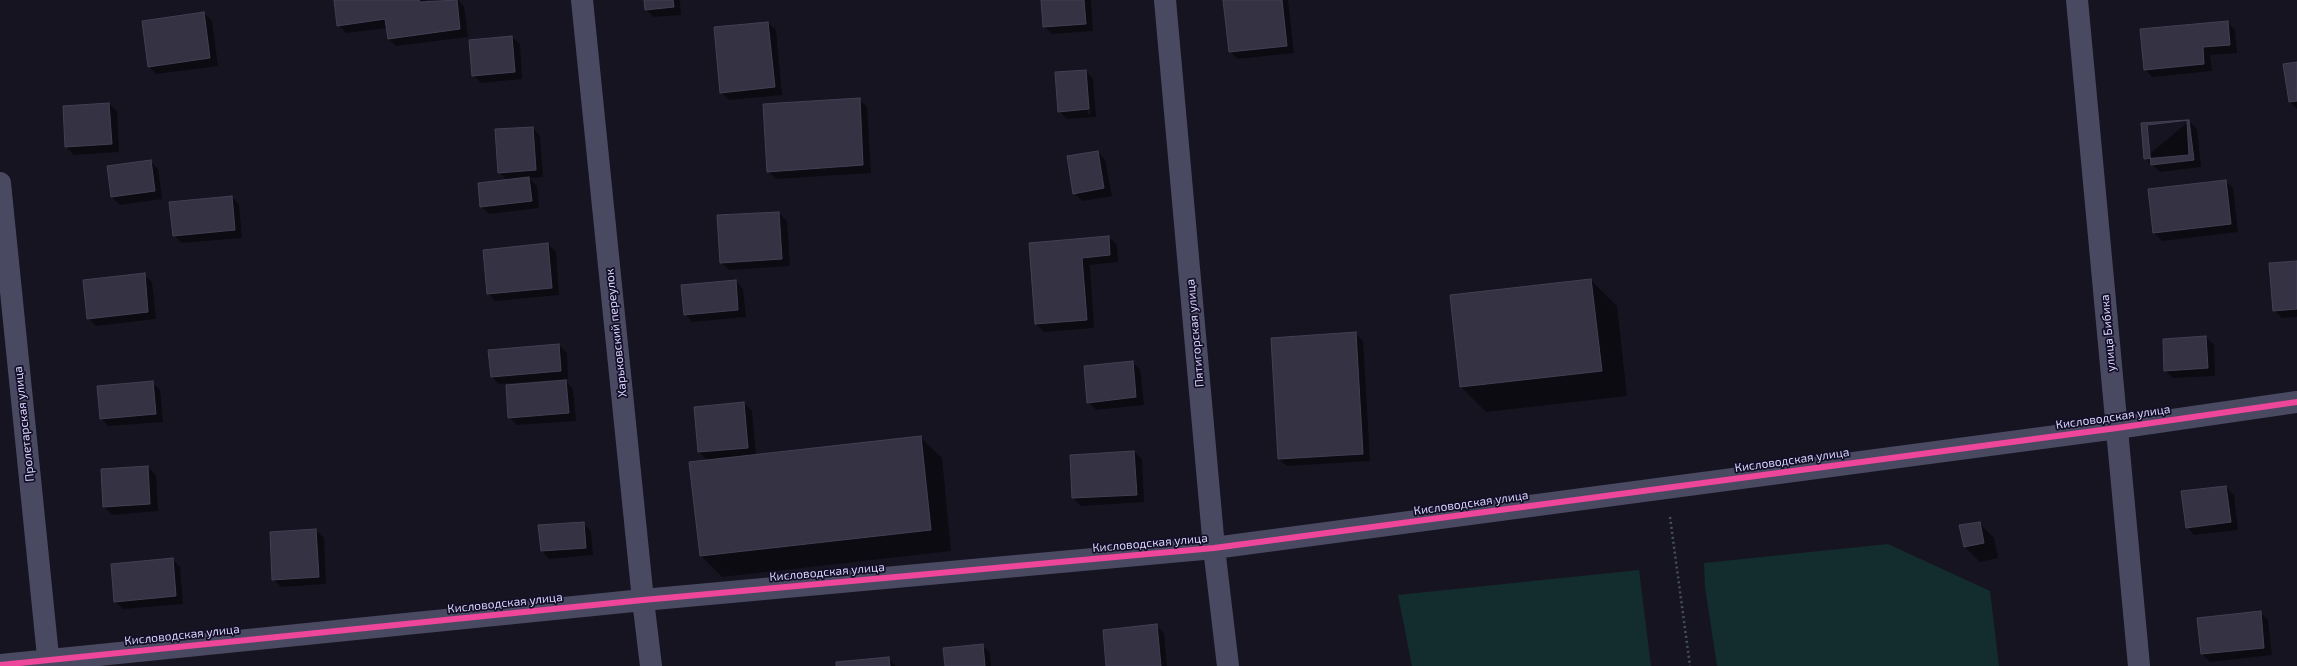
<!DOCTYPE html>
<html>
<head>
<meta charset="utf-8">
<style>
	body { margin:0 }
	canvas { display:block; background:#161421 }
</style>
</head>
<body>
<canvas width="2297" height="666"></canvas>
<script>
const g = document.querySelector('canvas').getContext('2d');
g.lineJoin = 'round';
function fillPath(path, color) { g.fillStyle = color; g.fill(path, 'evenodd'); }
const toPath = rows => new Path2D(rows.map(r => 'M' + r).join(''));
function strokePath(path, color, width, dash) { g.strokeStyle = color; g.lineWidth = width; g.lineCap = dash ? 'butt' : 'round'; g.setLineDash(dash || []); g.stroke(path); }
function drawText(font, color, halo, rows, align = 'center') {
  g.font = font + ' "Exo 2",sans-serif'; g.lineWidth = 3.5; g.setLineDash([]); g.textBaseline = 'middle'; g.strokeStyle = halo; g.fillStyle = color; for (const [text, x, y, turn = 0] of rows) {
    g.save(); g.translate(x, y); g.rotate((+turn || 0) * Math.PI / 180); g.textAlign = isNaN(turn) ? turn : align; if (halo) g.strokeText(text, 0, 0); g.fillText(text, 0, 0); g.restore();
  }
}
fillPath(toPath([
	[1888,544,1990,591,1999,666,1717,666,1705,587,1704,563],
	[1639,570,1651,666,1412,666,1398,595]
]), '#132c2d');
fillPath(toPath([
	[335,0,426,0,426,3,458,0,464,6,468,37,396,46,389,39,387,28,346,33,338,25],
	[645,0,680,0,681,15,653,17,646,9],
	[1042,0,1091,0,1093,31,1052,34,1044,26],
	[1224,0,1288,0,1294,53,1237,59,1230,51],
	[204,13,212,21,218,66,156,74,149,66],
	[2227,22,2235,30,2237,53,2210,55,2212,71,2152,77,2145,69],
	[768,23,776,30,782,95,729,100,721,92],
	[512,37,520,44,522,79,481,83,473,75],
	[2297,63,2297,109,2290,102],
	[1086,71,1093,79,1096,117,1067,119,1059,111],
	[1085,78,1087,78,1090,114,1088,114],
	[859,99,867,107,871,173,776,179,768,171],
	[109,104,117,111,119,152,74,155,66,147,64,107],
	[2189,121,2197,129,2201,167,2160,172,2145,158],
	[533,128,540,136,543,177,529,178,537,186,539,208,489,214,481,206,507,181,499,172],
	[1098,152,1105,160,1112,196,1082,201,1074,193],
	[150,161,158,169,162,199,120,205,112,197],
	[2225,181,2233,188,2238,232,2162,241,2154,233],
	[232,197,239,205,242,238,181,243,174,235],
	[779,213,787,221,790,266,729,270,721,262],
	[1109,237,1117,245,1118,262,1090,265,1094,328,1044,332,1036,324,1030,244],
	[548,244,556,252,559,295,495,301,488,293],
	[2297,262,2297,317,2282,318,2274,310],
	[144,274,152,282,156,319,96,326,88,318],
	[1591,280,1617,306,1627,396,1486,412,1461,387],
	[736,281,743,289,746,317,692,322,685,314],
	[1355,333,1363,341,1370,461,1287,466,1279,459],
	[2206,337,2214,345,2215,376,2173,378,2165,370],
	[559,345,567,353,568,379,499,384,492,377],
	[1132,362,1140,369,1144,405,1096,410,1088,402],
	[566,381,573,389,576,421,517,425,509,417],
	[152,382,160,390,163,422,108,426,101,418],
	[744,403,752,411,756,455,920,437,942,458,951,551,722,577,701,556,708,461,699,452],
	[1134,452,1142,459,1144,502,1081,506,1073,498,1071,456],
	[148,467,156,475,158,511,112,515,104,507,102,470],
	[2226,487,2234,495,2238,530,2194,535,2187,527],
	[583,523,591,531,593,555,549,559,542,551],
	[1979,523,1994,538,1998,558,1980,562,1965,547,1961,526],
	[316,530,324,538,326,584,281,587,273,579],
	[172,559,180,567,183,604,123,609,115,601],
	[2260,612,2268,620,2272,655,2210,662,2202,654],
	[1156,625,1164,633,1167,666,1107,666],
	[982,645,990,653,991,666,946,666],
	[888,658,896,666,837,666]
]), '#0007');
const building = toPath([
	[334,0,419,0,420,2,457,0,460,29,388,39,385,19,337,26,334,0],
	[644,0,673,0,674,7,645,10,644,0],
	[1041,0,1084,0,1086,24,1043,27,1041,0],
	[1223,0,1282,0,1287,46,1229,52,1223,0],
	[204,12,210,58,148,67,142,21,204,12],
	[2228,21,2230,45,2203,47,2204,64,2144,70,2140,29,2228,21],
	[768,22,775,87,720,93,714,27,768,22],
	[512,36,515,72,472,76,469,40,512,36],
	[2297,62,2297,101,2289,102,2283,64,2297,62],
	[1086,70,1089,109,1058,112,1055,72,1086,70],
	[860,98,863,165,767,172,763,104,860,98],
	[109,103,112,144,65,147,63,106,109,103],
	[2187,120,2189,155,2144,159,2141,123,2187,120],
	[2189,120,2194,160,2151,165,2147,125,2189,120],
	[533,127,536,170,498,173,495,129,533,127],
	[1098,151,1104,188,1073,194,1067,156,1098,151],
	[151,160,155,191,111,197,107,166,151,160],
	[529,177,532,201,480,207,478,183,529,177],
	[2226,180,2231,224,2153,233,2148,189,2226,180],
	[232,196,235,230,173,236,169,202,232,196],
	[779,212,782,259,720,263,717,215,779,212],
	[1109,236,1110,255,1082,258,1087,320,1035,324,1029,243,1109,236],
	[548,243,552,288,487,294,483,250,548,243],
	[2297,261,2297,309,2273,311,2269,263,2297,261],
	[145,273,148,312,87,319,83,280,145,273],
	[1591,279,1602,371,1460,387,1450,295,1591,279],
	[736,280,738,310,684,315,681,285,736,280],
	[1356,332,1363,454,1278,459,1271,338,1356,332],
	[2206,336,2208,368,2164,371,2163,339,2206,336],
	[559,344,561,371,491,377,488,350,559,344],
	[1133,361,1136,397,1087,403,1084,366,1133,361],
	[566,380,569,413,508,418,506,385,566,380],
	[153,381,156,414,100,419,97,386,153,381],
	[744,402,748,448,698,452,694,407,744,402],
	[921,436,931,530,700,556,689,462,921,436],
	[1134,451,1137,495,1072,498,1070,455,1134,451],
	[148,466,150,504,103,507,101,469,148,466],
	[2226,486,2231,522,2186,528,2181,491,2226,486],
	[584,522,586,548,541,551,538,525,584,522],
	[1980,522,1984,543,1964,547,1959,525,1980,522],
	[316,529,319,577,272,580,270,532,316,529],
	[173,558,176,596,114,602,111,564,173,558],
	[2261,611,2264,648,2201,654,2197,618,2261,611],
	[1157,624,1161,666,1106,666,1103,630,1157,624],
	[983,644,985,666,945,666,943,648,983,644],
	[889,657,890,666,836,666,836,662,889,657]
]);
fillPath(building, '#343243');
strokePath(building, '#433f54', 1);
strokePath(toPath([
	[1670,517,1690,666]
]), '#44505f', 2.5, [2, 3]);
strokePath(toPath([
	[582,0,643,600,651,666],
	[1165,0,1214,548,1228,666],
	[2077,0,2139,666],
	[0,183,49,666],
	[0,665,643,600,1214,548,2117,428,2297,402]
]), '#4a4962', 22);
strokePath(toPath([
	[0,665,643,600,1214,548,2117,428,2297,402]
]), '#ed469a', 6);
drawText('12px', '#d9d4ff', '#130f26', [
	["Харьковский переулок",616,333,-96],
	["Пятигорская улица",1195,333,-95],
	["улица Бибика",2108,333,-95],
	["Кисловодская улица",2113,417,-8],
	["Пролетарская улица",24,424,-96],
	["Кисловодская улица",1792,460,-8],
	["Кисловодская улица",1471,503,-8],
	["Кисловодская улица",1150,543,-5],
	["Кисловодская улица",827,572,-5],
	["Кисловодская улица",505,603,-6],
	["Кисловодская улица",182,635,-6]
]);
</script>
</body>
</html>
